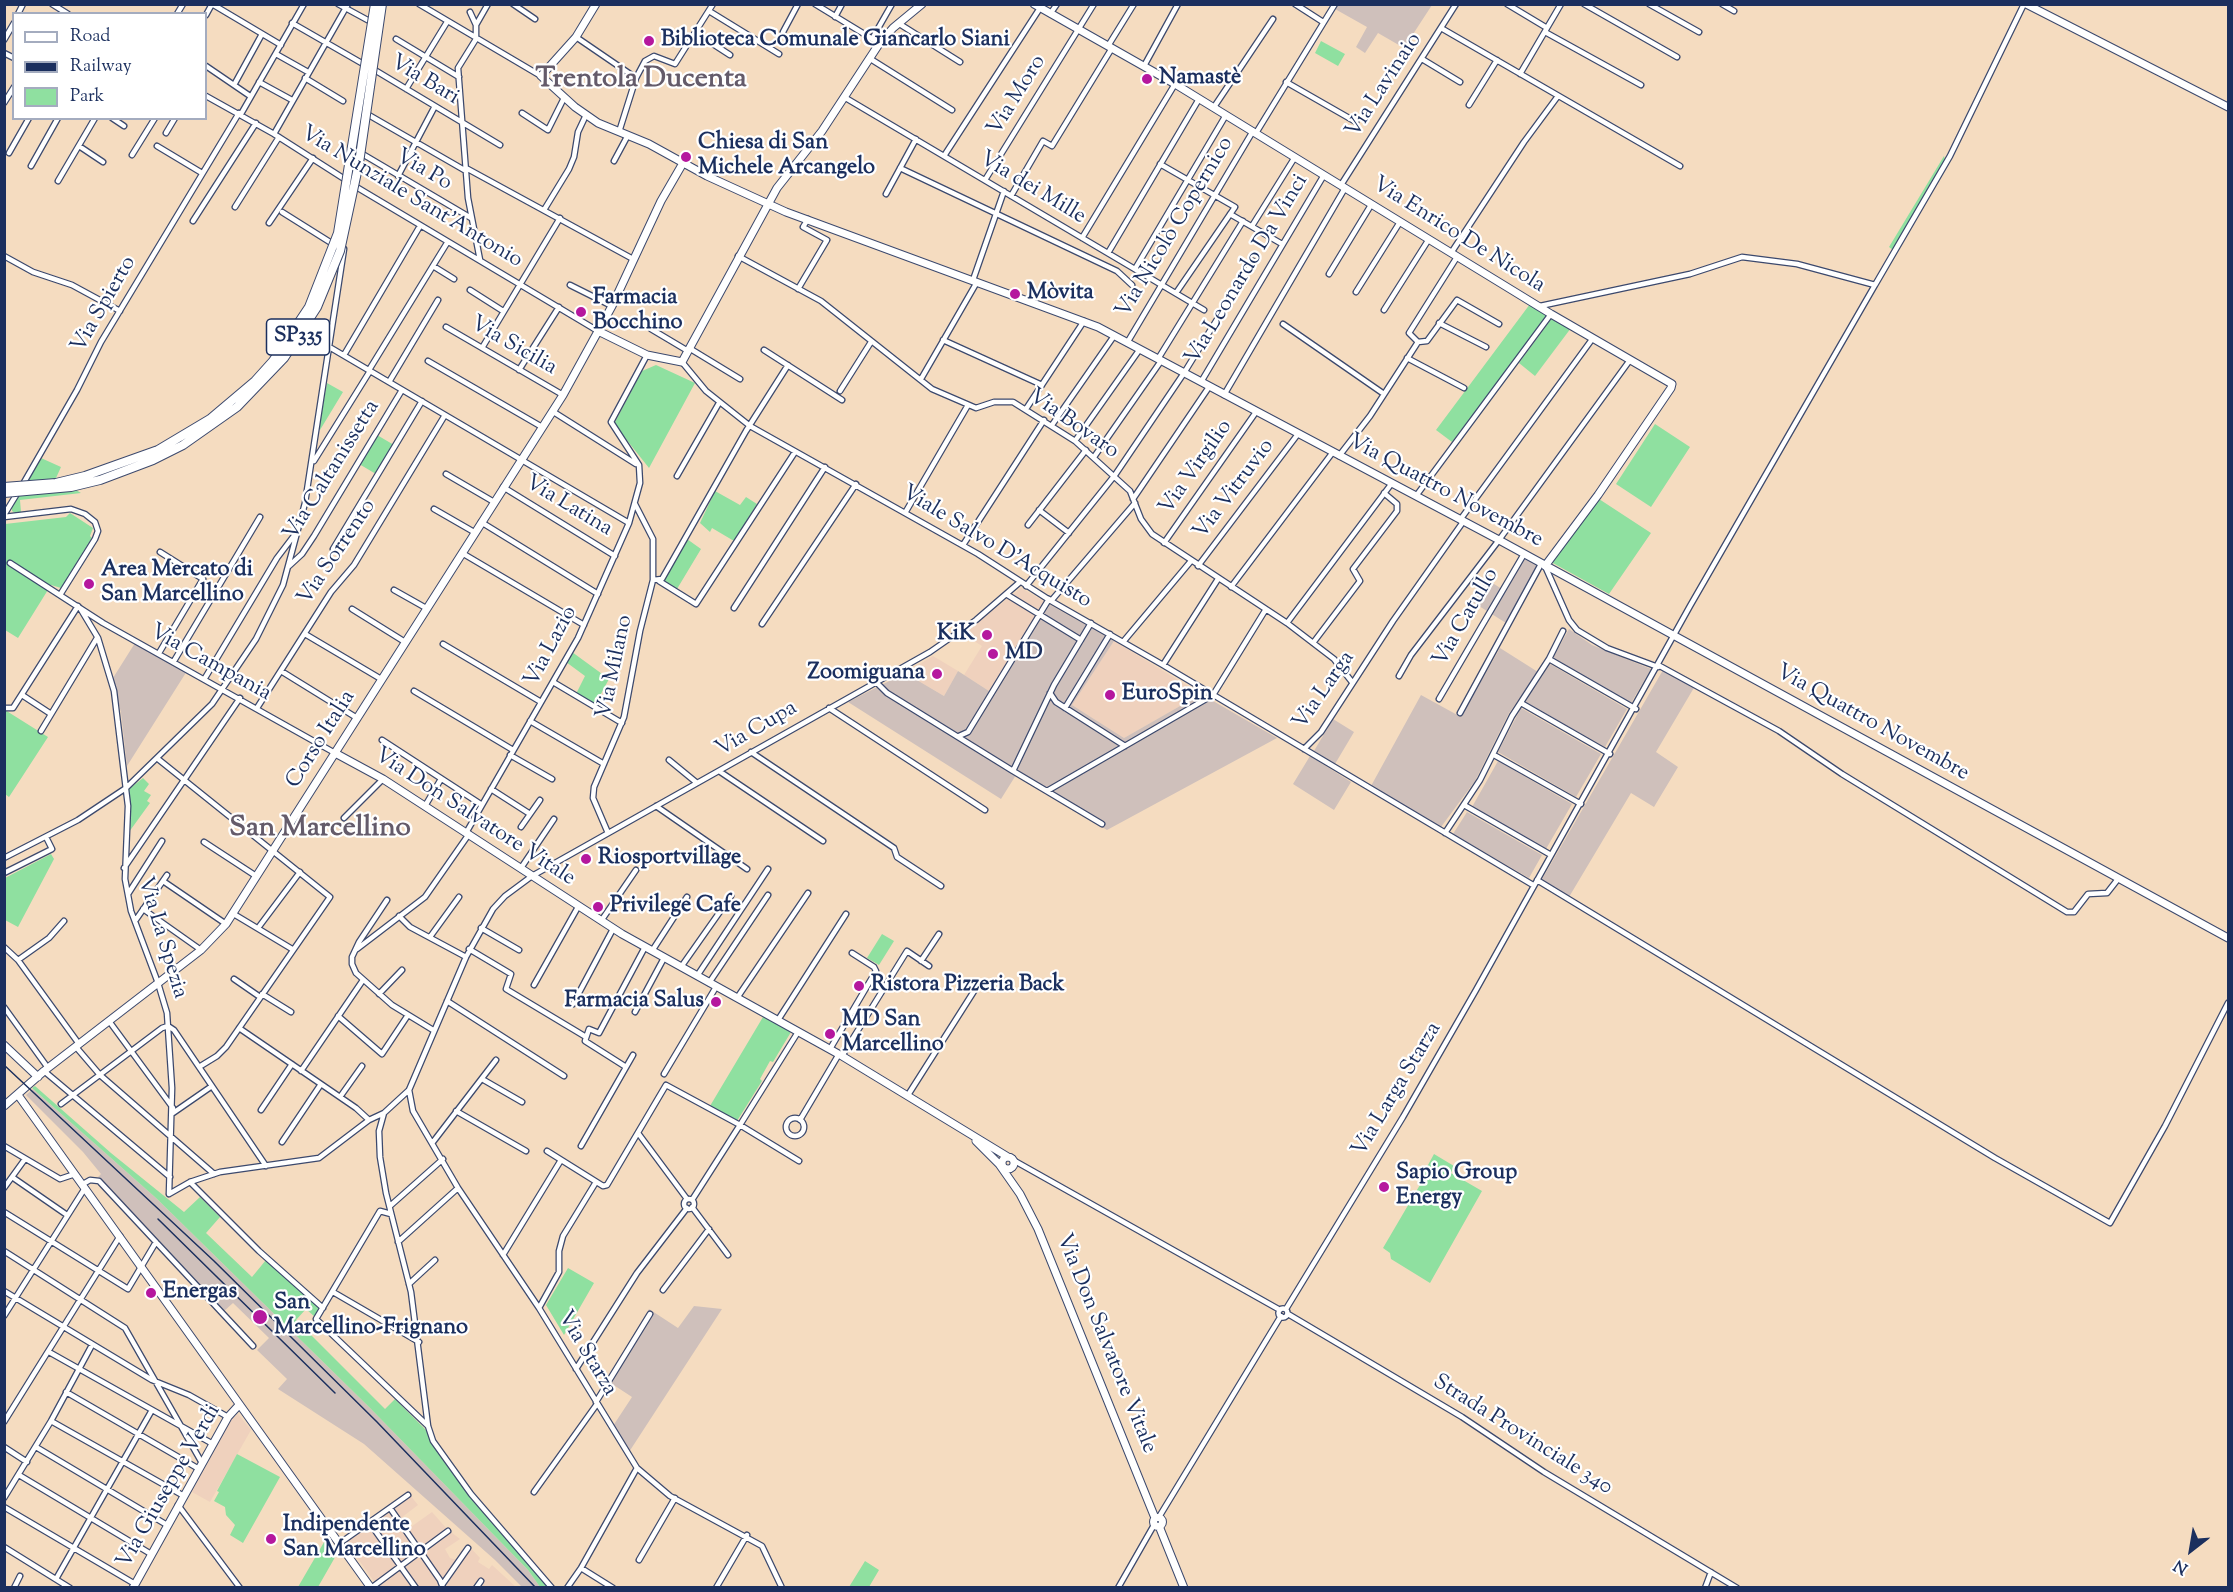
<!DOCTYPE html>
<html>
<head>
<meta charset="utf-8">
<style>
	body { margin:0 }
	#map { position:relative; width:2233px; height:1592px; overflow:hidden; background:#f5dcc0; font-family:"Sorts Mill Goudy",serif }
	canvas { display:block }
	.frame { position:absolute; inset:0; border:6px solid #1b2f5e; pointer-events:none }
	.legend { position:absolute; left:12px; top:12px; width:195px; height:108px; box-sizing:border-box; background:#fff; border:2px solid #a4acbf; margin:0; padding:8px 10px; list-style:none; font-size:18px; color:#1b2f5e }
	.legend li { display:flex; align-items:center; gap:12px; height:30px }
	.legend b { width:30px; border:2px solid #a4acbf }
	.north { position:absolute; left:2161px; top:1520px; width:60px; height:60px; -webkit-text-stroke:4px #fff; paint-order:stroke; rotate:211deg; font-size:16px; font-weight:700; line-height:24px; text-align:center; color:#1b2f5e }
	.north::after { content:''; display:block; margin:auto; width:21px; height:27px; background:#1b2f5e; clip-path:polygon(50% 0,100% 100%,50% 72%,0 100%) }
</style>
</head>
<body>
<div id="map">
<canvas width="2233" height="1592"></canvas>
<div class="frame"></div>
<ul class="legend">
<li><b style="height:8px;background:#fff"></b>Road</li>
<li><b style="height:8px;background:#1b2f5e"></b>Railway</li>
<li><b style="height:16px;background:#8fe0a0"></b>Park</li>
</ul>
<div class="north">N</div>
</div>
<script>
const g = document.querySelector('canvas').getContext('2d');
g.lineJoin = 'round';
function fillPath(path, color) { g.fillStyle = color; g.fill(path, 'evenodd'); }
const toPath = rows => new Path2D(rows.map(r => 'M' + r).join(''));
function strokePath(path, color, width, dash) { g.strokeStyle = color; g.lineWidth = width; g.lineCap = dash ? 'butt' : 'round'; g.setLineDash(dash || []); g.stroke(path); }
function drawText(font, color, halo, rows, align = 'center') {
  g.font = font + ' "Sorts Mill Goudy",serif'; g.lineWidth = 4.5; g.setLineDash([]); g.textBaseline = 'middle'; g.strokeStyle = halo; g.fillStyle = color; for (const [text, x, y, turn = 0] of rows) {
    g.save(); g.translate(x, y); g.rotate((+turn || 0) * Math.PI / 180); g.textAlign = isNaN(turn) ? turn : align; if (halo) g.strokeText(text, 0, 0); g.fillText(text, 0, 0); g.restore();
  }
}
fillPath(toPath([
	[1021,588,1045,602,989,691,964,675,982,646,963,634],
	[1114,641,1201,694,1124,738,1072,705],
	[933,656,958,671,944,696,905,673],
	[238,1414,251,1430,210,1502,192,1492,231,1420],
	[410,1495,418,1505,401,1518,408,1529,432,1512,447,1529,460,1539,445,1549,450,1558,457,1560,468,1545,480,1558,478,1562,489,1569,492,1565,516,1587,378,1587,346,1542]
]), '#efd1bd');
fillPath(toPath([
	[1338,5,1338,4,1432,5,1404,48,1378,33,1365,53,1356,47,1367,27,1335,9],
	[1522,555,1539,565,1506,623,1471,601,1486,579,1502,589],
	[1045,602,1114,641,1072,705,1124,738,1201,694,1277,738,1107,830,1016,775,1001,799,848,702,905,673,944,696,958,671,989,691],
	[1569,629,1592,645,1651,669,1631,703,1553,658],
	[135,643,187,671,127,766,121,713,113,678],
	[1500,648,1538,672,1509,713,1475,781,1441,827,1371,786,1421,695,1461,717],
	[1550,664,1627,709,1605,747,1525,702],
	[1663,670,1695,686,1656,752,1678,767,1654,807,1631,793,1569,897,1541,881],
	[1521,708,1601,754,1576,797,1498,752],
	[1333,719,1354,732,1335,764,1314,751],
	[1310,756,1351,782,1334,810,1293,784],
	[1498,761,1572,804,1546,849,1472,807],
	[1467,812,1542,855,1529,878,1453,834],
	[33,1089,156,1198,370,1408,528,1570,540,1587,522,1587,495,1560,364,1444,278,1389,287,1379,257,1350,269,1338,233,1303,223,1312,98,1177,101,1174,83,1152,26,1095],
	[694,1306,722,1309,629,1452,613,1426,632,1397,606,1380,649,1309,678,1328]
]), '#cfc0bb');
fillPath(toPath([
	[1321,41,1345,54,1338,66,1315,53],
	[1944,156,1945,160,1893,250,1889,247],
	[1530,304,1547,314,1546,317,1452,442,1436,430],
	[1552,318,1571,328,1535,376,1519,363],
	[656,365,695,383,649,468,614,424,642,371],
	[327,383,343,392,320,430,319,429],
	[1655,424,1690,447,1651,507,1616,484],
	[377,435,394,445,376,474,359,464],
	[41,458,61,467,56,478,81,493,20,500,21,512,15,513,12,511,12,506],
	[715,491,740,505,746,497,757,504,734,541,712,528,710,532,700,523],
	[1599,499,1651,533,1609,594,1551,562],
	[70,513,93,528,90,536,92,538,61,588,51,585,18,638,5,630,5,524,66,517],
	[687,539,701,549,677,589,664,580],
	[572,652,609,679,595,705,576,694,585,676,566,662],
	[5,710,48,737,9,797,5,794],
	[143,778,149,784,144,791,151,795,147,801,150,803,129,832,129,789],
	[51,854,54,859,18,927,5,920,5,878],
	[882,934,894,941,879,965,867,958],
	[763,1017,791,1032,773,1062,770,1061,760,1079,762,1081,737,1121,710,1106],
	[35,1086,111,1153,184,1212,200,1197,220,1217,206,1233,252,1277,266,1260,320,1307,315,1317,306,1309,296,1320,385,1409,395,1399,428,1432,434,1447,469,1496,548,1587,540,1587,528,1570,370,1408,156,1198,32,1088],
	[1434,1154,1454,1166,1451,1173,1482,1191,1430,1283,1391,1259,1390,1253,1383,1248,1424,1178,1422,1176],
	[568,1268,594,1283,564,1335,546,1305],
	[237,1454,280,1477,243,1543,230,1535,235,1525,226,1515,225,1507,214,1501,219,1492,217,1491],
	[327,1537,338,1552,318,1587,298,1587],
	[865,1561,879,1570,869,1587,849,1587]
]), '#8fe0a0');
const street = toPath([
	[52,4,68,14],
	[212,4,281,45],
	[338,4,373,23],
	[419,4,541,76],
	[513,4,535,19],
	[815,4,879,43],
	[1295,4,1323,22],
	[1507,4,1547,28],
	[1584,4,1677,57],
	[1649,4,1699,32],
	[1722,4,1734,11],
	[709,11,779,54],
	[470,12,476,25],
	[18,14,23,4],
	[177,14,183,4],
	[1050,14,1057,4],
	[206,15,212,4],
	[835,17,842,4],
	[292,23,365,65],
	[898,23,960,62],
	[1441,28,1680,166],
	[783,32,798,4],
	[1545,32,1641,85],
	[696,33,730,55],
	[576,37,636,78],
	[396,39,459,77],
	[476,39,458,68,468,198,480,260],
	[476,39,476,25,488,4],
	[872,39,892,4],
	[4,40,14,23],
	[1108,46,1134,4],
	[4,53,14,58],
	[276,54,308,72],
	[869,58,952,110],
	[1422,59,1460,82],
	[206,66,250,96],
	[1144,66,1178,4],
	[373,69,500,145],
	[1520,74,1561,4],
	[305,78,343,101],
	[259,82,292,100],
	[1286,82,1356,122],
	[234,85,262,34],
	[406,89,447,22],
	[206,96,274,134,346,180],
	[844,97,1204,310],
	[4,103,14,87],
	[1469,105,1497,60],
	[1214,107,1273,19],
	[522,113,548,130,564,98],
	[241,114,304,4],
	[367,114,466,171],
	[112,118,124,126],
	[619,132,636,78,645,61,654,56,675,64,713,4],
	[166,133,175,118],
	[1256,133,1335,4],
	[274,134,348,4],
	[79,146,103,162],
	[157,146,202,173],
	[359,152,471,218],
	[9,153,29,118],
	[132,155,155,118],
	[944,156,1040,8],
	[614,161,628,135],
	[1160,164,1235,207,1176,293],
	[31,166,58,118],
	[466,168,633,259],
	[900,168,1117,271,1132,285],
	[398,176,435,106],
	[985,180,1094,4],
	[58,181,95,118],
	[353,185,598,331],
	[1341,185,1456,4],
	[886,194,916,139],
	[1011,196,1043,141,1052,146,1112,48],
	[235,207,279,137],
	[544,210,569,169,574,157,578,132,586,115],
	[282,212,333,244],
	[1230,214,1282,244],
	[193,221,256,123],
	[269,223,313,158],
	[1252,226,1295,157],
	[1082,238,1175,84],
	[1108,253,1199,99],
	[1451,253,1524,142,1558,96],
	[4,256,33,272,72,285,120,311],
	[738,256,821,301,932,389,976,408,994,402,1013,402,1075,441,1130,491,1141,519,1152,534,1287,623,1334,659,1352,682],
	[433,266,454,279],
	[1135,269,1226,115],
	[1329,274,1371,205],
	[973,280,1004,191],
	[570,285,612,306],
	[798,289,827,240,803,227,808,219],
	[470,290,503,311],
	[1356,292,1400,222],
	[1540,306,1690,274,1742,257,1797,264,1875,285,1950,156,2024,4],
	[1384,310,1429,239],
	[656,320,651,329,688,351],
	[1439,323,1486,347],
	[1283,324,1384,394],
	[446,327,563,395],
	[943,340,1042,385],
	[1418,342,1409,333,1457,257],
	[1127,343,1253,131],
	[331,348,629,523],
	[482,348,560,218],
	[689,348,740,379],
	[764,350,842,400],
	[344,355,420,226],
	[1407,358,1464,388],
	[1158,359,1243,221],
	[428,361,542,427],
	[682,362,706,391,750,426,978,554,1051,601,1163,665,1533,885],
	[369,370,447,243],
	[519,370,559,307],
	[921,379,977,282],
	[389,382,438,300],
	[1201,382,1324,175],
	[840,391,871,342],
	[1224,395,1345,188],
	[1026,409,1084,321],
	[552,411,636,464],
	[1052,425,1114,336],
	[1075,441,1140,349],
	[1339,456,1370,416,1418,342,1427,341,1457,300,1499,324],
	[1094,457,1161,361],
	[314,461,370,371],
	[446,474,494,502],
	[677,476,719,403],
	[23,484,77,390,101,342,239,113],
	[503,487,615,556],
	[1416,496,1551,314],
	[1133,499,1209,387],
	[434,509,474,532],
	[1039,510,1069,533],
	[905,513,968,405],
	[4,515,18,492],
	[4,517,71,509,85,514,95,522,98,531,95,539,60,595],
	[1460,520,1593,338],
	[481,522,598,594],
	[1028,525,1086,450],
	[1164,543,1256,412],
	[963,545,1044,420],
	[333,549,422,401],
	[462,553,584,625],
	[10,563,103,623,335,753],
	[289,566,302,554,314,536,402,390],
	[1198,566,1298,434],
	[1545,566,1569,620,1577,630,1607,648,1658,667],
	[653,580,662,579,746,431,788,365],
	[659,581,696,604,795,452],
	[1026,586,1115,475,1184,373,1253,261],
	[1231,587,1333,452],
	[394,590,426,608],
	[1006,594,1081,640],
	[1051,601,1135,503],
	[80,608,98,638,114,691,128,806,125,879,131,911,158,983,167,1013,172,1088,169,1194],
	[734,608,825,467],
	[352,609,405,642],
	[1287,623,1392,483],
	[762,624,856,484],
	[305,634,381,679],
	[1123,642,1191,561],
	[1313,643,1360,581,1353,569,1397,511,1397,504,1384,493],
	[443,644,541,702],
	[159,653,203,579,160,552],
	[1549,659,1636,709],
	[174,661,260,517],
	[1163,665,1218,579],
	[1658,665,1779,731,1842,774,2067,912,2074,912,2088,894,2107,893,2118,879],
	[281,671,357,718],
	[1399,676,1411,655,1499,540,1630,360],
	[205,678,277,558,296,533],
	[553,682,622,723],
	[876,682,887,693,1013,771,1054,685,1091,623],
	[414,691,513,750],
	[1050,693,1056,702,1125,746],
	[22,695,51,714],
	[1439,699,1524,554],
	[1521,703,1610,754],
	[4,708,13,708,78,606],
	[257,708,331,592,354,565,445,415],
	[829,708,985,810],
	[1065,708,1110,634],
	[1460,713,1541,564],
	[530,721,604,764],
	[41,731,97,638],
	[959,736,968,732,1049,599],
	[382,740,482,805],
	[1304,749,1321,732,1393,621,1463,522],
	[751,752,894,848,897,857,941,886],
	[510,755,552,779],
	[1494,755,1581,804],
	[158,759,330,897,226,1047,217,1056,199,1067],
	[669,760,697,783],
	[719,771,823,841],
	[1013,771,1102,824],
	[491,789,530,814],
	[1047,791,1213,695,1266,609],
	[1464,805,1551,855],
	[425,806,441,779],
	[656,806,747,869],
	[344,818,383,779],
	[521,827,540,800],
	[466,833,578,638,629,523,640,483,639,465,611,422,647,355],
	[608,833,593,798,594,787,624,717,640,631,653,580,653,539,635,504],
	[1445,833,1480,780,1512,716,1549,659,1563,631],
	[204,842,256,876],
	[4,858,78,820,126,788,212,704,256,639,283,585,305,503,344,249],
	[124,868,240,698],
	[521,868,554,819],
	[4,873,52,849,46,837],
	[1537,880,1995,1158,2110,1223,2165,1126,2228,1003],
	[163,881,226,924],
	[128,894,162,841],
	[387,900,359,942,352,957,352,964,356,973,392,1005,433,1030],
	[143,909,201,950],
	[232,913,292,949],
	[399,916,410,927,466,957],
	[135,921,167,875],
	[601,921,636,870],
	[258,928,300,872],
	[481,928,519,950],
	[430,937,459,897],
	[4,947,18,960,79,1044],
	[357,949,425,897,469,834],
	[469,949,511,974,506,989,586,1037],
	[652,951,687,897],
	[18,960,49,938,64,921],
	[921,961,939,934],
	[681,967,731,896],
	[697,976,768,869],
	[234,979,260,997],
	[709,983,768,895],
	[534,985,578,907],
	[262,994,291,1012],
	[379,994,402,970],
	[737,998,808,893],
	[447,1001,564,1076],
	[573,1004,613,929],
	[4,1007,48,1068],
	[635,1012,664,958],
	[338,1016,382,1054,408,1015],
	[778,1020,846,914],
	[109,1021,173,1108],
	[239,1028,356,1108,369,1120],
	[76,1047,100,1075,214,1174],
	[830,1049,876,971,874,967,852,953],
	[842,1056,907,951,929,966],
	[626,1067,585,1041,589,1029,599,1033,645,947],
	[44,1071,170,1177],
	[301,1071,363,980],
	[664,1074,716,987],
	[482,1079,522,1102],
	[409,1090,413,1111,458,1188,539,1308,637,1468,670,1496,762,1546,782,1588],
	[908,1095,976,988],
	[340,1097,362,1066],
	[61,1104,162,1028,168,1026,174,1030,266,1166],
	[261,1110,292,1064],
	[456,1111,526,1151],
	[173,1113,212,1086],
	'786 1127a9 9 0 1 1 18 0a9 9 0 1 1-18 0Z',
	[800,1120,839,1054],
	[638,1133,687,1199],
	[282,1142,321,1084],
	[433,1142,496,1060],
	[4,1146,60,1179,75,1174],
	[581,1146,633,1055],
	[547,1151,603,1186,607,1185,666,1085,740,1125,798,1032],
	[1013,1160,1280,1310],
	[12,1177,67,1215],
	[190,1182,259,1251,323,1308],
	[83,1184,90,1180,99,1181,253,1346],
	[4,1188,25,1159],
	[169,1194,190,1182,220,1172,319,1158,369,1120,384,1113],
	'684 1204a5 5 0 1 1 10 0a5 5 0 1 1-10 0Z',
	[692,1200,740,1125,799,1161],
	[390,1206,443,1159],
	[692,1207,728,1255],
	[4,1212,128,1289,156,1242],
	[391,1214,380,1211,316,1319,428,1426],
	[398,1242,458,1188],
	[4,1251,125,1328,202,1463],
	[503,1255,561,1160],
	[409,1284,435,1260],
	[663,1290,709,1229],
	[4,1291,152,1380,189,1395,228,1417],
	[333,1292,419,1342],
	[539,1308,559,1272,559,1251,563,1236,596,1182],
	'1278.5 1313a4.5 4.5 0 1 1 9 0a4.5 4.5 0 1 1-9 0Z',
	[1286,1309,1403,1117,1476,990,1690,606,1875,285],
	[1288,1314,1462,1417,1544,1472,1737,1588],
	[4,1316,85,1188],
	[49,1352,213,1444],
	[576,1369,637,1273,687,1208],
	[66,1392,199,1469],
	[596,1402,650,1314],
	[51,1421,184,1496],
	[4,1422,120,1236],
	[4,1447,27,1462],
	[36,1447,167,1525],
	[19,1475,151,1554],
	[534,1492,597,1404],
	[4,1498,51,1421,92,1345],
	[178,1505,240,1588],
	[4,1507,135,1584],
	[390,1508,440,1580,443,1588],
	[1159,1517,1281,1316],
	[369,1522,416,1588],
	[340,1543,408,1495],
	[4,1547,70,1588],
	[639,1560,675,1498],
	[581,1568,613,1588],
	[56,1579,152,1410],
	[442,1585,468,1548],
	[14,1588,20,1576],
	[371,1588,448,1531],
	[476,1588,481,1581],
	[552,1588,471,1494,433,1441,428,1426,411,1292,386,1193,380,1157,379,1131,384,1113,409,1090,466,957,493,909,505,896,532,876,930,652,976,620,1020,582],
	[567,1588,581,1568,637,1468],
	[716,1588,747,1535],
	[1118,1588,1154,1525],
	[1705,1588,1711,1572]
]);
const secondary = toPath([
	[596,4,576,37,541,76,575,107,598,123,649,144,707,176,786,212,1098,327,1499,540,2228,938],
	[1034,4,1175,84,1551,314,1672,384,1671,388,1598,495,1545,566],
	[2026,4,2228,107],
	[598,331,647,355,682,362,777,188,822,131,879,44,893,28,922,4],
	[335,753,383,779,622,934,842,1056,1008,1157],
	[4,1045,38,1077],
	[18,1095,371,1588],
	[4,1106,44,1071,201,950,226,924,563,395,612,306,661,201,683,163],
	[976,1141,999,1164,1020,1194,1038,1229,1155,1518],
	'1002 1163a6 6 0 1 1 12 0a6 6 0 1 1-12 0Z',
	'1153.5 1522a4.5 4.5 0 1 1 9 0a4.5 4.5 0 1 1-9 0Z',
	[1159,1526,1184,1588],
	[133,1588,228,1417,239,1405]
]);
strokePath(street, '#3c496d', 7);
strokePath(secondary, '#3c496d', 9);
strokePath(street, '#fff', 4.5);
strokePath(secondary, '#fff', 7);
strokePath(toPath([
	[4,1065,214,1261,377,1422,536,1588],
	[158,1219,335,1393]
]), '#1b2f5e', 1.5);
const highwayBridge = toPath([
	[4,487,56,483,85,476,158,450,210,419,255,381,273,361,309,307,338,233,375,4],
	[4,493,71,487,100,480,153,460,183,445,237,407,284,358,317,307,340,251,359,163,382,4]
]);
strokePath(highwayBridge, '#3c496d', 10, []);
strokePath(highwayBridge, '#fff', 8);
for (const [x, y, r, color] of [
	[649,41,6,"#b5179e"],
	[1147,79,6,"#b5179e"],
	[686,157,6,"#b5179e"],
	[1015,294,6,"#b5179e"],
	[581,312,6,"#b5179e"],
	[89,584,6,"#b5179e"],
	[987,635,6,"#b5179e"],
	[993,654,6,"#b5179e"],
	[937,674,6,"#b5179e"],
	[1110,695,6,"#b5179e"],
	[586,859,6,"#b5179e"],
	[598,907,6,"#b5179e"],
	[859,986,6,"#b5179e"],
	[716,1002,6,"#b5179e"],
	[830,1034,6,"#b5179e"],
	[1384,1187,6,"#b5179e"],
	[151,1293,6,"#b5179e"],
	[260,1317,8,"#b5179e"],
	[271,1539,6,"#b5179e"]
]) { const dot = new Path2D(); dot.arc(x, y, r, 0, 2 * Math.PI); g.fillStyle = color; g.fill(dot); strokePath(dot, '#fff', 2); }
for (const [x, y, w] of [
	[298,337,63]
]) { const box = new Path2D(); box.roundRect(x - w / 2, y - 18, w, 36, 4.5); g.fillStyle = '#fff'; g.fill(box); strokePath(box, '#1b2f5e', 1.5); }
drawText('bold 21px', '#1b2f5e', null, [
	["SP335",298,337]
]);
drawText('bold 22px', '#1b2f5e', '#fff', [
	["Biblioteca Comunale Giancarlo Siani",661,41],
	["Namastè",1159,79],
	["Chiesa di San",698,144],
	["Michele Arcangelo",698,169],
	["Mòvita",1027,294],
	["Farmacia",593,299],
	["Bocchino",593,324],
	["Area Mercato di",101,571],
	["San Marcellino",101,596],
	["KiK",975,635,"right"],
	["MD",1005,654],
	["Zoomiguana",925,674,"right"],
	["EuroSpin",1122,695],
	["Riosportvillage",598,859],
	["Privilege Cafe",610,907],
	["Ristora Pizzeria Back",871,986],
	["Farmacia Salus",704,1002,"right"],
	["MD San",842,1021],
	["Marcellino",842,1046],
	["Sapio Group",1396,1174],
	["Energy",1396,1199],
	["Energas",163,1293],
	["San",274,1304],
	["Marcellino-Frignano",274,1329],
	["Indipendente",283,1526],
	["San Marcellino",283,1551]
], 'left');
drawText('22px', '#1b2f5e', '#fff', [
	["Via Bari",424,81,31],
	["Via Lavinaio",1385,86,-57],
	["Via Moro",1018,96,-58],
	["Via Po",423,171,30],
	["Via dei Mille",1032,189,31],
	["Via Nunziale Sant'Antonio",411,198,31],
	["Via Nicolò Copernico",1176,228,-59],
	["Via Enrico De Nicola",1458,236,32],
	["Via Leonardo Da Vinci",1248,270,-59],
	["Via Spierto",105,305,-60],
	["Via Sicilia",513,347,30],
	["Via Bovaro",1073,425,35],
	["Via Virgilio",1197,468,-55],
	["Via Caltanissetta",333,471,-58],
	["Via Vitruvio",1235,490,-53],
	["Via Quattro Novembre",1445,492,28],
	["Via Latina",568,507,31],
	["Viale Salvo D'Acquisto",996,548,31],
	["Via Sorrento",338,553,-56],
	["Via Catullo",1467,618,-60],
	["Via Lazio",552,647,-62],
	["Via Campania",210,664,29],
	["Via Milano",616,667,-78],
	["Via Larga",1325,691,-55],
	["Via Quattro Novembre",1872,724,29],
	["Via Cupa",757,730,-30],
	["Corso Italia",322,740,-58],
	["Via Don Salvatore Vitale",474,818,33],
	["Via La Spezia",161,938,73],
	["Via Larga Starza",1398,1090,-59],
	["Via Don Salvatore Vitale",1105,1344,68],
	["Via Starza",586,1354,59],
	["Strada Provinciale 340",1522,1436,32],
	["Via Giuseppe Verdi",170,1487,-60]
]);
drawText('bold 28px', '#645b6a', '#fff', [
	["Trentola Ducenta",641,81],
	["San Marcellino",320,830]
]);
</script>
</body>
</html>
